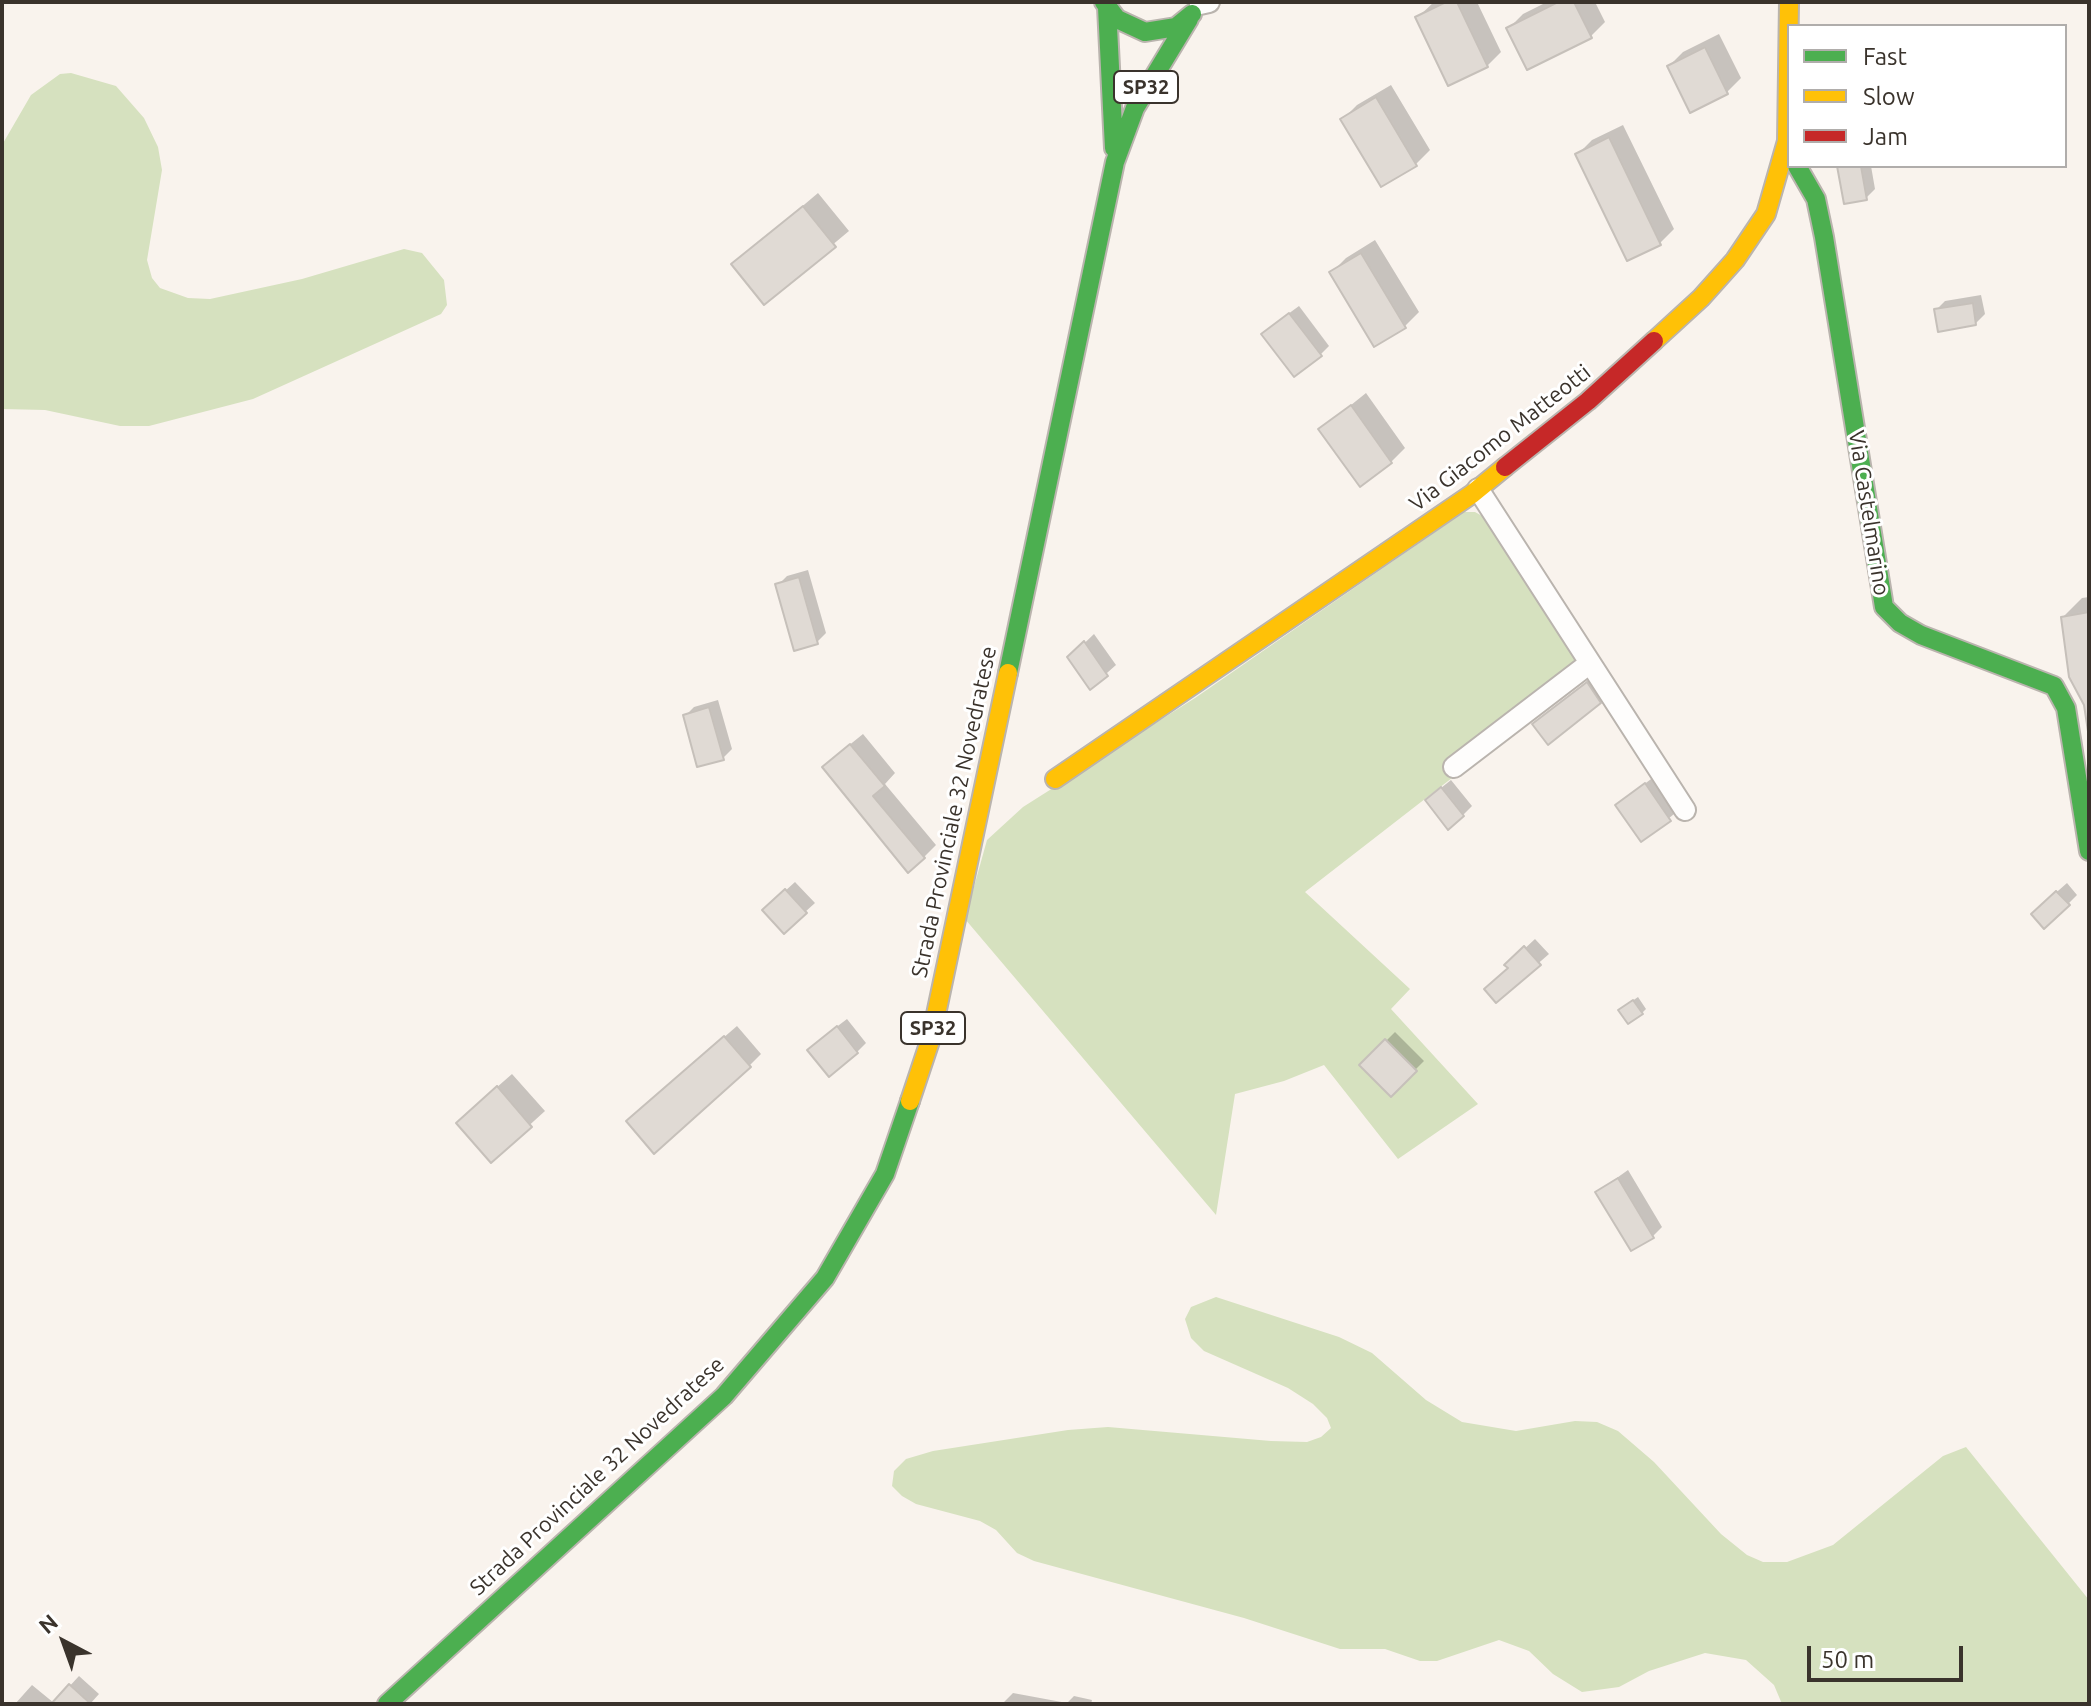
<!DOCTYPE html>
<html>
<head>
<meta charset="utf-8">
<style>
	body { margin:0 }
	#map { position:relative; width:2091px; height:1706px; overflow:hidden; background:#f9f3ed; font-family:Ubuntu,sans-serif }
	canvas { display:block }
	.frame { position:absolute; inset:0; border:4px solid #3a332c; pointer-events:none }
	.legend { position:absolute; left:1787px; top:24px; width:280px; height:144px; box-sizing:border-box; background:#fff; border:2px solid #b0adab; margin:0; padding:10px 14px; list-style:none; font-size:24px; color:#3a332c }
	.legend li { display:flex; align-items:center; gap:16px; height:40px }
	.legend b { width:40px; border:2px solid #b0adab }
	.north { position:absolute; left:24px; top:1602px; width:80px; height:80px; -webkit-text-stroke:6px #fff; paint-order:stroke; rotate:319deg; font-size:22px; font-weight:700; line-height:32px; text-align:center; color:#3a332c }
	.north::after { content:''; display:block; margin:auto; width:28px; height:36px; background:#3a332c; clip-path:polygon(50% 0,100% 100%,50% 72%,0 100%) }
	.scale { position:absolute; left:1807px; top:1646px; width:156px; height:36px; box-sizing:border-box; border:4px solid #3a332c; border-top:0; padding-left:10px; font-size:24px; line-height:28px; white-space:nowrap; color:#3a332c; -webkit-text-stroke:6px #fff; paint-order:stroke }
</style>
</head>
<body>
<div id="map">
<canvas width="2091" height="1706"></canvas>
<div class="frame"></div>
<ul class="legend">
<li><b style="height:10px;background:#4caf50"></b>Fast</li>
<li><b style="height:10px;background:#ffc107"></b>Slow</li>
<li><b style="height:10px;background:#c62828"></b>Jam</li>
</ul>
<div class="north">N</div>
<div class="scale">50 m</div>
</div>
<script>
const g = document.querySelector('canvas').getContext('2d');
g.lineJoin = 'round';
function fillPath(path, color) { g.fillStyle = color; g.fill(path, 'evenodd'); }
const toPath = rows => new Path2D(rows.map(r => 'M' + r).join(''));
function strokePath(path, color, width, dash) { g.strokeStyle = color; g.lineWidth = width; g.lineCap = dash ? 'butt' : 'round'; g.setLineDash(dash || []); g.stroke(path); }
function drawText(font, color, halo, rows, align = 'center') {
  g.font = font + ' Ubuntu,sans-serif'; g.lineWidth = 6; g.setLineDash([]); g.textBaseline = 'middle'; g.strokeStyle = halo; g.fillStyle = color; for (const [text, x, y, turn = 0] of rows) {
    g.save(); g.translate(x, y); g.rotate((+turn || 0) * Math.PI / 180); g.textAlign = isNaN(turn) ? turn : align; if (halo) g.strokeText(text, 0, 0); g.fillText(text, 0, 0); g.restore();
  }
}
fillPath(toPath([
	[71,73,116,86,144,118,158,147,162,170,147,260,152,278,160,288,188,298,210,299,302,279,404,249,422,253,444,280,447,305,441,314,253,399,149,426,120,426,45,410,2,409,2,145,31,95,60,74],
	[1464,512,1475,512,1484,517,1586,674,1305,892,1410,989,1391,1009,1478,1104,1398,1159,1324,1065,1284,1081,1235,1094,1216,1215,965,919,987,840,1023,807,1195,698],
	[1216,1297,1339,1337,1372,1353,1426,1400,1462,1422,1516,1431,1575,1421,1597,1422,1618,1431,1654,1462,1721,1534,1747,1555,1763,1562,1787,1562,1833,1545,1943,1456,1966,1447,2089,1600,2089,1704,1782,1704,1774,1685,1746,1660,1705,1653,1649,1671,1619,1687,1582,1692,1553,1674,1529,1651,1499,1640,1437,1661,1420,1661,1385,1649,1340,1649,1244,1618,1034,1561,1017,1553,996,1530,980,1521,916,1504,902,1496,892,1486,894,1471,906,1459,933,1451,1068,1430,1108,1427,1271,1441,1307,1442,1321,1437,1331,1428,1327,1418,1313,1404,1288,1388,1204,1351,1191,1338,1185,1319,1191,1307]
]), '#d6e1bf');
fillPath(toPath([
	[1434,2,1477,2,1501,52,1487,66,1418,17],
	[1547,2,1595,2,1605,22,1591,36,1509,28,1523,14],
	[1719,34,1741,78,1727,92,1669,66,1683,52],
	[1391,85,1430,150,1416,164,1343,119,1357,105],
	[1623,125,1674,229,1660,243,1578,154,1592,140],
	[1839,166,1871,166,1875,189,1866,198],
	[818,193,849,231,764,302,734,264],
	[1375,240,1419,312,1405,326,1375,344,1332,272,1346,258],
	[1981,295,1985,314,1976,323,1936,310,1945,301],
	[1299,306,1329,346,1320,355,1273,325],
	[1366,393,1405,448,1391,462,1320,430],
	[808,570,826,633,817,642,778,585,787,576],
	[2089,597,2089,725,2063,617,2082,598],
	[1094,634,1116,665,1090,688,1069,658],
	[1602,669,1613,688,1599,702,1534,724],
	[718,700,732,749,723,758,685,716,694,707],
	[863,734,895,773,885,784,936,845,924,857,837,755],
	[1655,776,1679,810,1642,840,1617,805],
	[1451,780,1472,806,1463,815,1436,792],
	[795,882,815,903,784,931,774,901],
	[2067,883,2077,895,2068,904,2042,905],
	[1535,939,1549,954,1496,1000,1510,968,1507,965],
	[1638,997,1646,1009,1642,1013,1625,1006],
	[847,1019,866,1043,857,1052,818,1041],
	[737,1026,761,1054,749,1066,641,1109],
	[1395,1032,1424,1061,1391,1094,1362,1065],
	[512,1074,545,1111,491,1160,472,1109],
	[1628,1170,1662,1227,1653,1236,1597,1192],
	[79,1676,99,1694,90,1704,15,1704,32,1685,54,1703],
	[1013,1693,1067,1703,1074,1696,1092,1700,1091,1704,1002,1704]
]), '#0003');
const building = toPath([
	[1446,2,1457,2,1488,67,1448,86,1415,17,1446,2],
	[1558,2,1574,2,1592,38,1527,70,1506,28,1558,2],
	[1705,47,1728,94,1690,113,1667,66,1705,47],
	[1376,97,1417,166,1381,187,1340,119,1376,97],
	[1609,137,1661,245,1627,261,1575,154,1609,137],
	[1837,166,1861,166,1867,200,1844,204,1837,166],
	[803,206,836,247,764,305,731,264,803,206],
	[1361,253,1406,328,1374,347,1329,272,1361,253],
	[1973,303,1976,325,1938,332,1934,309,1973,303],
	[1289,313,1322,356,1294,377,1261,334,1289,313],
	[1351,405,1392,463,1360,487,1318,429,1351,405],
	[799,577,818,644,794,651,775,584,799,577],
	[2089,612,2089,738,2084,705,2069,677,2061,617,2089,612],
	[1084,641,1108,676,1090,690,1067,657,1084,641],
	[1587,682,1601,703,1548,745,1532,724,1587,682],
	[709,707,724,760,697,767,683,715,709,707],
	[850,744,885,786,873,796,925,858,908,873,822,767,850,744],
	[1645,783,1671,821,1641,842,1615,805,1645,783],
	[1441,787,1464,816,1448,830,1425,800,1441,787],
	[785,889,807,913,784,934,762,910,785,889],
	[2056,891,2070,905,2044,929,2031,914,2056,891],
	[1524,946,1541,965,1496,1003,1484,989,1508,968,1504,965,1524,946],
	[1633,1000,1643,1014,1628,1024,1618,1010,1633,1000],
	[837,1026,858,1053,829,1077,807,1050,837,1026],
	[724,1036,751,1067,654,1154,626,1121,724,1036],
	[1385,1039,1417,1071,1391,1097,1359,1065,1385,1039],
	[497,1086,532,1127,491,1163,456,1123,497,1086],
	[1618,1178,1654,1238,1631,1251,1595,1192,1618,1178],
	[69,1684,91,1704,51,1704,69,1684]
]);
fillPath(building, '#e0dad4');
strokePath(building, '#c6c0ba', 2);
const street = toPath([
	[1200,4,1209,2],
	[1478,489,1685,810],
	[1454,767,1590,663]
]);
const fast = toPath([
	[1104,2,1117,19,1145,32,1176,27,1192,14],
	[1107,7,1114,148],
	[1797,166,1816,199,1824,237,1884,607,1900,623,1921,635,2054,686,2066,708,2089,851],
	[1008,673,1115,162,1135,108,1189,19],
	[387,1704,724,1396,825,1278,885,1174,910,1101]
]);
const slow = toPath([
	[1654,341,1701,298,1735,260,1766,214,1787,141,1789,2],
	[1055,779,1472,494,1505,467],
	[910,1101,931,1038,1008,673]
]);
const jam = toPath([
	[1505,467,1588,401,1654,341]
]);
strokePath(street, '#bab4ae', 24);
strokePath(fast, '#bab4ae', 22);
strokePath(slow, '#bab4ae', 22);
strokePath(jam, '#bab4ae', 22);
strokePath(street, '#fefdfc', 20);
strokePath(fast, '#4caf50', 18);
strokePath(slow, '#ffc107', 18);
strokePath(jam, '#c62828', 18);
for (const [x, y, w] of [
	[1146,87,64],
	[933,1028,64]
]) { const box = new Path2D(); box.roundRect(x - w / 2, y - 16, w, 32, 6); g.fillStyle = '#fff'; g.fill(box); strokePath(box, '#3a332c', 2); }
drawText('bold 20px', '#3a332c', null, [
	["SP32",1146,87],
	["SP32",933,1028]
]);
drawText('22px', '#3a332c', '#fff', [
	["Via Giacomo Matteotti",1500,438,-38],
	["Via Castelmarino",1869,513,81],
	["Strada Provinciale 32 Novedratese",954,812,-78],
	["Strada Provinciale 32 Novedratese",597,1476,-43]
]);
</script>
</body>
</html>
